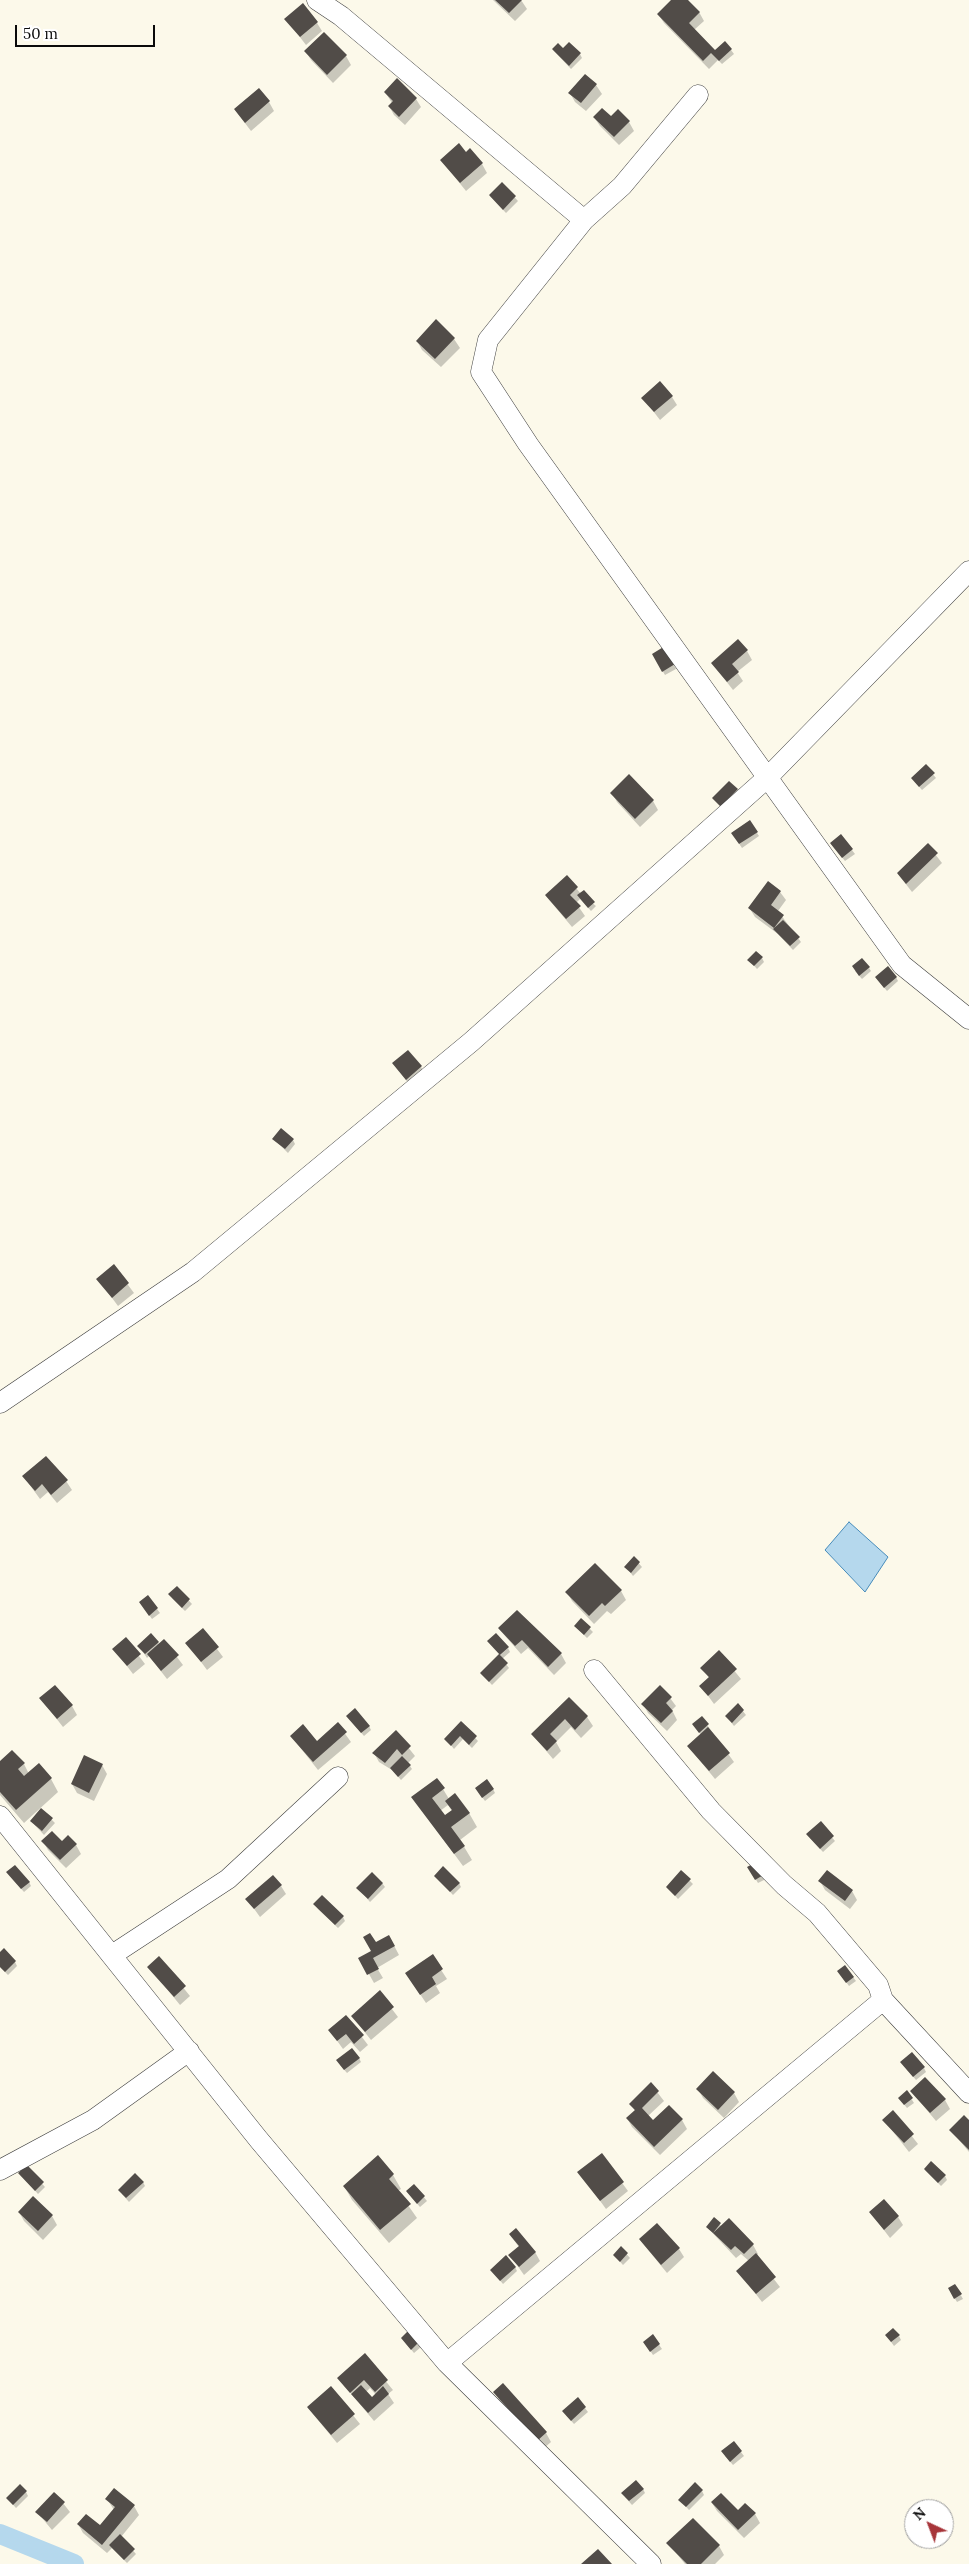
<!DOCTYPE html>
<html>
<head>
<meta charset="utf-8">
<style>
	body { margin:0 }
	#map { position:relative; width:969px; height:2564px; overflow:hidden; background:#fcf9ea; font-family:Lora,serif }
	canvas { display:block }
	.north { position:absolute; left:904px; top:2499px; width:50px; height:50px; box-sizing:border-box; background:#fff; border:1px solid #9d9d9d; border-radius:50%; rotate:317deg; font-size:14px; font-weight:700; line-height:20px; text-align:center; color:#0a0a0a }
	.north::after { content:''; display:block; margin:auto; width:18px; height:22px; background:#a7353a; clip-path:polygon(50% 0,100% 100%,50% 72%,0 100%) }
	.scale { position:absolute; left:15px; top:25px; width:140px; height:22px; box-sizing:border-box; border:2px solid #0a0a0a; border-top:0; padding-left:6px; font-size:15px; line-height:18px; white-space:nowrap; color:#0a0a0a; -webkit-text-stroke:4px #fff; paint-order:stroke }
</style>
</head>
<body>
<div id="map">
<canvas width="969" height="2564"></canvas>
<div class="north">N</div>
<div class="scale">50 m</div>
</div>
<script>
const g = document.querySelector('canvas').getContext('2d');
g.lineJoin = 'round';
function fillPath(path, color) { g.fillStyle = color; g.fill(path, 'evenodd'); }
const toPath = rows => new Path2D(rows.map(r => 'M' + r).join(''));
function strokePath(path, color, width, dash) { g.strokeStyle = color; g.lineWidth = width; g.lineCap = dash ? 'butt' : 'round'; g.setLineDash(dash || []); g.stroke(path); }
const water = toPath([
	[849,1522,888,1557,865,1592,825,1550,849,1522]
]);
fillPath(water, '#b5d8ed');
strokePath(water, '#468bba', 1);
fillPath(toPath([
	[493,0,521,0,527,9,515,21],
	[673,0,687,0,699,12,704,21,694,30,714,50,731,50,734,54,722,64,718,60,709,69,664,23,658,14],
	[286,19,317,23,322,31,306,45],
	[324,34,346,56,351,65,333,83,311,60,306,52],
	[553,50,580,54,582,58,571,69],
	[585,75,596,85,602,94,586,111,575,102,570,93],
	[385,92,416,99,421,107,405,125,394,115,389,106,392,103],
	[269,102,274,111,251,131,235,110],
	[594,117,629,122,634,131,619,145,600,126],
	[466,153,482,164,487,173,466,191,441,160],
	[502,184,518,201,506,213,490,196],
	[436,321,454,339,460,348,441,367,422,350,417,341],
	[672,397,677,405,660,420,643,398],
	[664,648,676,669,665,675,653,655],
	[747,651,752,660,737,672,743,681,733,690,712,663],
	[926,766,936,778,922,790,915,782],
	[629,776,653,801,658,810,640,827,617,802,612,793],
	[749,821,759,836,742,848,732,833],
	[841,836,855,854,845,861,831,844],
	[928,845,942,863,912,892,898,874],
	[567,877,581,894,596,906,591,911,580,899,576,903,585,916,572,927,546,896],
	[780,892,786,900,778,911,801,942,793,950,778,934,755,917,750,909],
	[762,958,764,962,757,969,749,960],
	[869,968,871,971,862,979,855,971],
	[896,977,898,981,887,991,876,978],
	[394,1064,421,1067,426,1075,412,1088],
	[274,1139,293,1140,295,1144,288,1153],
	[114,1266,134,1293,118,1306,98,1279],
	[24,1477,66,1481,72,1490,57,1503,48,1492,40,1499],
	[634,1558,642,1567,633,1576,626,1567],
	[177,1588,192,1604,185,1611,172,1598],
	[621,1591,626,1600,611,1614,607,1611,594,1624,572,1601,567,1592],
	[148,1597,160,1613,152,1619,143,1606],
	[581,1620,593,1632,587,1638,576,1627],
	[499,1629,561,1654,566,1663,554,1675,528,1648,521,1654],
	[203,1630,223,1657,207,1670,187,1643],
	[126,1639,145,1664,133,1674,114,1649],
	[164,1640,183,1665,167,1679,149,1656,147,1658,139,1646,158,1642,159,1645],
	[508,1648,510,1652,502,1659,509,1668,492,1685,481,1673],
	[719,1652,741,1679,714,1704,701,1686,709,1678,702,1668],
	[569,1698,587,1717,593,1726,581,1738,571,1727,556,1742,561,1751,553,1759,532,1734],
	[670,1698,676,1706,672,1710,677,1720,667,1731,648,1713,643,1704],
	[41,1699,72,1706,77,1715,63,1727],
	[738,1705,746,1715,734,1726,726,1716],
	[702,1718,734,1762,715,1779,688,1746,701,1735,696,1728],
	[350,1720,369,1726,371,1730,364,1736],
	[461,1723,478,1741,472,1748,463,1739,454,1749,446,1739],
	[338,1724,351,1742,318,1770,291,1736,317,1743],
	[396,1732,415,1756,408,1763,412,1769,401,1780,392,1770,379,1762,374,1753],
	[0,1762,24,1764,29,1774,51,1779,58,1792,24,1823,0,1795],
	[102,1765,107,1774,94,1801,77,1793,72,1784],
	[443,1789,449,1799,469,1813,477,1827,460,1840,472,1860,463,1866,413,1798],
	[448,1805,452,1811,444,1817,440,1811],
	[493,1789,495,1793,485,1801,479,1793],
	[42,1810,55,1823,44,1835,31,1821],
	[820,1823,835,1841,823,1852,810,1838],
	[43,1841,76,1845,81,1854,66,1868,48,1850],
	[749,1868,766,1879,758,1883],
	[681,1872,693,1884,678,1899,667,1887],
	[10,1876,29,1882,31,1886,24,1892],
	[435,1876,459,1883,461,1887,453,1895],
	[820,1881,852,1891,857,1900,850,1909,825,1890],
	[382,1883,385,1887,370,1902,358,1888],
	[281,1886,286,1894,260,1917,247,1899],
	[317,1908,343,1917,345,1921,338,1928],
	[389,1936,399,1955,377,1968,383,1978,374,1983,360,1958,372,1951,375,1944],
	[0,1954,15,1962,17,1966,8,1975,0,1967],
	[432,1956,447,1979,436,1986,440,1993,426,2003,412,1982],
	[159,1958,190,1996,180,2005,149,1967],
	[841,1975,853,1977,856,1981,849,1986],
	[379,1992,398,2017,371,2040,352,2016],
	[346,2016,368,2045,360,2052,351,2042,343,2049,330,2031],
	[359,2058,361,2062,347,2073,340,2065],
	[904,2066,924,2068,926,2072,916,2080],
	[713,2073,734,2093,739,2102,724,2118,703,2098,698,2089],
	[651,2084,664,2101,648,2116,653,2121,682,2120,687,2129,660,2155,632,2127,627,2118,635,2111,631,2104],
	[911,2091,945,2100,950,2109,936,2121],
	[907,2092,914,2103,907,2108,902,2102],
	[893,2112,918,2144,909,2152,884,2120],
	[969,2121,969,2152,951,2130],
	[601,2154,628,2191,606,2209,579,2172],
	[27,2167,45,2187,38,2194,20,2174],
	[925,2170,945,2176,947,2180,941,2186],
	[393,2175,401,2189,398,2191,417,2218,389,2243,352,2200,344,2186],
	[143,2182,145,2186,129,2202,122,2194],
	[414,2185,427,2201,420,2207,407,2192],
	[33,2198,52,2216,57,2225,43,2240,24,2221,19,2212],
	[870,2212,898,2217,903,2225,890,2238],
	[714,2219,722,2227,729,2220,753,2245,758,2254,756,2256,780,2287,762,2302,738,2271,749,2261,741,2254,736,2258,707,2227],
	[510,2235,535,2252,540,2261,524,2275,510,2255,519,2247],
	[640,2240,679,2249,684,2257,667,2273],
	[621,2248,630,2258,623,2265,614,2255],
	[515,2267,517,2271,503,2284,491,2270],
	[955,2285,963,2299,957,2302,949,2289],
	[409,2332,421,2347,414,2353,405,2342],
	[886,2335,899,2336,901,2340,894,2346],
	[653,2336,662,2349,653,2355,647,2346],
	[364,2355,393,2390,388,2394,394,2403,374,2421,338,2378],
	[370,2388,376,2395,372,2398,366,2392],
	[503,2385,546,2433,551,2442,543,2449,500,2401,495,2392],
	[331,2388,360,2424,337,2443,308,2408],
	[578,2399,588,2412,574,2424,566,2415],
	[734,2443,744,2456,733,2465,725,2456],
	[643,2489,645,2493,632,2505,625,2497],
	[702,2491,704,2495,689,2510,680,2500],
	[26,2492,28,2496,16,2508,7,2498],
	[55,2493,70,2512,52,2530,37,2512],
	[107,2499,134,2506,139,2515,121,2537,136,2554,127,2563,112,2548,107,2553,83,2533,78,2524,100,2527,114,2510],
	[712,2503,738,2512,755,2514,760,2523,744,2538,717,2511],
	[668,2543,719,2546,724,2555,715,2564,685,2564]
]), '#0003');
strokePath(toPath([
	[0,2534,74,2564]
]), '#b5d8ed', 20);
fillPath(toPath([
	[495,0,522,0,509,13],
	[671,0,688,0,700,12,689,23,715,50,725,41,732,49,719,61,711,53,703,61,657,14],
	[303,3,318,22,300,37,284,19],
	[324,32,347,55,327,75,304,51],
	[569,42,581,53,569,66,552,49,558,43,563,48],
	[585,74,597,84,581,103,568,93],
	[397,78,417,98,399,117,388,106,393,101,384,92],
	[259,88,270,101,245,123,234,109],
	[602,108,611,116,618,109,630,121,614,137,593,117],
	[459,143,466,152,470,148,483,163,460,183,440,160],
	[502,182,516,196,503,210,489,195],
	[436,319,455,338,435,359,416,341],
	[660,381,673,396,654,412,641,398],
	[738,639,748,650,732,664,739,672,727,682,711,663],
	[665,646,675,664,662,672,652,654],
	[926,764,935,773,919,787,911,778],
	[629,774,654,800,635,819,610,793],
	[729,781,738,789,721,807,712,798],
	[750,820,758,832,739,844,731,833],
	[841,834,853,849,842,858,830,843],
	[928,843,938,853,906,884,897,873],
	[567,875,578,887,570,895,581,906,566,919,545,895],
	[768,881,781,891,771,905,784,915,774,928,748,908],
	[584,890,595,902,588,908,577,895],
	[783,920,800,937,790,946,773,929],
	[756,951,763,957,754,966,747,960],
	[862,958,870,967,859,976,852,966],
	[888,966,897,977,884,988,875,977],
	[408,1050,422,1066,406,1080,392,1063],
	[281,1128,294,1139,285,1149,272,1139],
	[114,1264,129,1283,112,1298,96,1279],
	[46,1456,68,1480,51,1495,42,1484,35,1491,22,1476],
	[634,1556,640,1562,631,1573,624,1567],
	[595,1563,622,1590,605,1606,602,1603,589,1616,565,1592],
	[177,1586,190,1599,182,1608,168,1594],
	[148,1595,158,1608,149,1616,139,1602],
	[517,1610,562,1653,548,1667,522,1640,515,1646,498,1628],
	[581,1618,591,1627,584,1635,574,1626],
	[203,1628,219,1647,201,1662,185,1643],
	[151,1633,159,1642,145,1654,137,1646],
	[496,1633,509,1647,500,1655,487,1641],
	[126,1637,141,1654,127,1666,112,1649],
	[164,1639,179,1655,161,1671,147,1654],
	[719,1650,737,1669,708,1696,699,1686,709,1677,700,1668],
	[499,1654,508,1663,489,1682,480,1673],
	[55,1685,73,1705,57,1719,39,1698],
	[660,1685,672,1697,666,1703,673,1711,661,1723,641,1704],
	[569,1697,588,1716,575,1730,565,1719,550,1734,557,1741,547,1751,531,1734],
	[738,1703,744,1710,732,1723,725,1716],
	[355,1708,370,1726,361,1733,346,1716],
	[702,1716,709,1724,699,1733,692,1724],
	[461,1721,477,1736,469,1745,460,1736,451,1746,444,1739],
	[338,1722,347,1732,313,1762,290,1736,303,1724,317,1741],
	[708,1727,730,1753,709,1771,687,1746],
	[396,1730,411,1746,402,1755,397,1749,385,1763,372,1753],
	[12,1750,25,1763,18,1769,24,1776,39,1763,52,1778,16,1810,0,1792,0,1761],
	[84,1755,103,1764,89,1793,71,1784],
	[402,1756,411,1765,398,1777,390,1768],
	[437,1778,445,1788,432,1798,445,1815,452,1810,445,1801,455,1793,470,1813,451,1827,465,1846,454,1854,411,1797],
	[487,1779,494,1789,482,1798,475,1788],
	[41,1808,53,1818,42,1831,30,1821],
	[821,1821,834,1836,820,1849,806,1834],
	[52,1831,62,1841,68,1835,77,1844,60,1860,41,1841],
	[758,1861,765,1874,755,1880,747,1867],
	[15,1865,30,1882,21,1889,6,1872],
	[443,1866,460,1883,450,1892,434,1876],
	[681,1870,691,1879,675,1896,666,1887],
	[827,1870,853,1890,845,1901,818,1881],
	[372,1872,383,1883,368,1899,356,1888],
	[273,1875,282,1885,254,1909,245,1899],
	[322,1895,344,1916,335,1925,313,1904],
	[370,1933,376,1942,389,1935,395,1946,373,1958,379,1969,367,1975,358,1958,371,1951,363,1937],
	[4,1948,16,1961,5,1972,0,1967,0,1952],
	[433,1954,443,1969,432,1977,436,1984,420,1995,405,1973],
	[159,1956,186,1986,174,1997,147,1967],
	[845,1965,854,1977,846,1983,837,1971],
	[380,1990,394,2007,365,2032,351,2016],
	[346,2015,364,2035,354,2044,346,2034,337,2041,328,2030],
	[352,2048,360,2058,344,2070,336,2060],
	[912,2052,925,2067,913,2077,900,2062],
	[713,2071,735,2092,718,2110,696,2089],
	[925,2077,946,2099,930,2113,910,2091],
	[651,2082,659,2091,642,2108,653,2120,669,2105,683,2119,654,2147,626,2118,635,2110,629,2104],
	[907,2090,913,2098,904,2105,898,2098],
	[893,2110,914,2134,904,2143,882,2120],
	[964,2115,969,2120,969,2150,949,2130],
	[602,2153,624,2182,600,2201,577,2172],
	[378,2155,394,2174,389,2179,411,2204,380,2230,343,2186],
	[931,2161,946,2175,938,2183,924,2169],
	[27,2165,44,2182,35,2191,18,2173],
	[135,2173,144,2182,126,2198,118,2190],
	[414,2184,425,2196,417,2204,406,2191],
	[33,2196,53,2215,38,2231,18,2212],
	[884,2199,899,2216,884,2230,869,2212],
	[714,2217,721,2223,713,2233,706,2227],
	[729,2218,754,2244,744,2254,735,2246,731,2250,713,2233],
	[657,2223,680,2248,661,2265,639,2239],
	[516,2228,536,2252,519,2267,508,2255,519,2246,509,2234],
	[621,2246,628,2253,620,2262,613,2255],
	[756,2253,776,2277,756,2294,736,2271],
	[506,2255,516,2267,500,2281,490,2270],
	[955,2284,962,2294,954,2299,948,2288],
	[893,2328,900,2335,891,2342,885,2335],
	[409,2330,419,2342,411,2350,401,2338],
	[653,2334,660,2344,650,2352,643,2342],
	[365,2353,388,2380,375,2392,364,2380,350,2393,337,2378],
	[503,2383,547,2432,537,2441,493,2392],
	[361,2385,372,2397,383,2386,389,2394,368,2413,351,2394],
	[331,2386,355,2414,331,2435,307,2407],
	[578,2397,586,2407,571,2421,562,2411],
	[734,2441,742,2451,730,2462,721,2451],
	[636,2480,644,2489,629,2501,621,2493],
	[695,2482,703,2490,686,2507,678,2500],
	[20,2484,27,2491,13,2505,6,2498],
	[114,2488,135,2505,102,2545,77,2524,86,2514,100,2525,115,2507,105,2499],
	[54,2492,65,2502,47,2522,35,2512],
	[721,2493,738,2510,745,2503,756,2513,738,2530,711,2502],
	[693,2518,720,2545,701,2564,687,2564,666,2543],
	[120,2534,135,2549,124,2560,109,2545],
	[598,2549,612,2564,581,2564]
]), '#514c48');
const minor = toPath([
	[317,0,341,16,584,220],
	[698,95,622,186,584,220,488,340,481,372,528,444,902,965,969,1019],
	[0,1403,193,1272,471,1042,768,777,969,571],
	[594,1670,711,1811,784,1885,817,1913,878,1985,883,2000,969,2093],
	[0,1816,259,2140,447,2363,651,2564],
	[112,1955,228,1879,338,1777],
	[0,2170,93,2120,189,2051],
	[447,2363,883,2000]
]);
strokePath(minor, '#3d3d3d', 21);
strokePath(minor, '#fff', 20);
</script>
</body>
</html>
